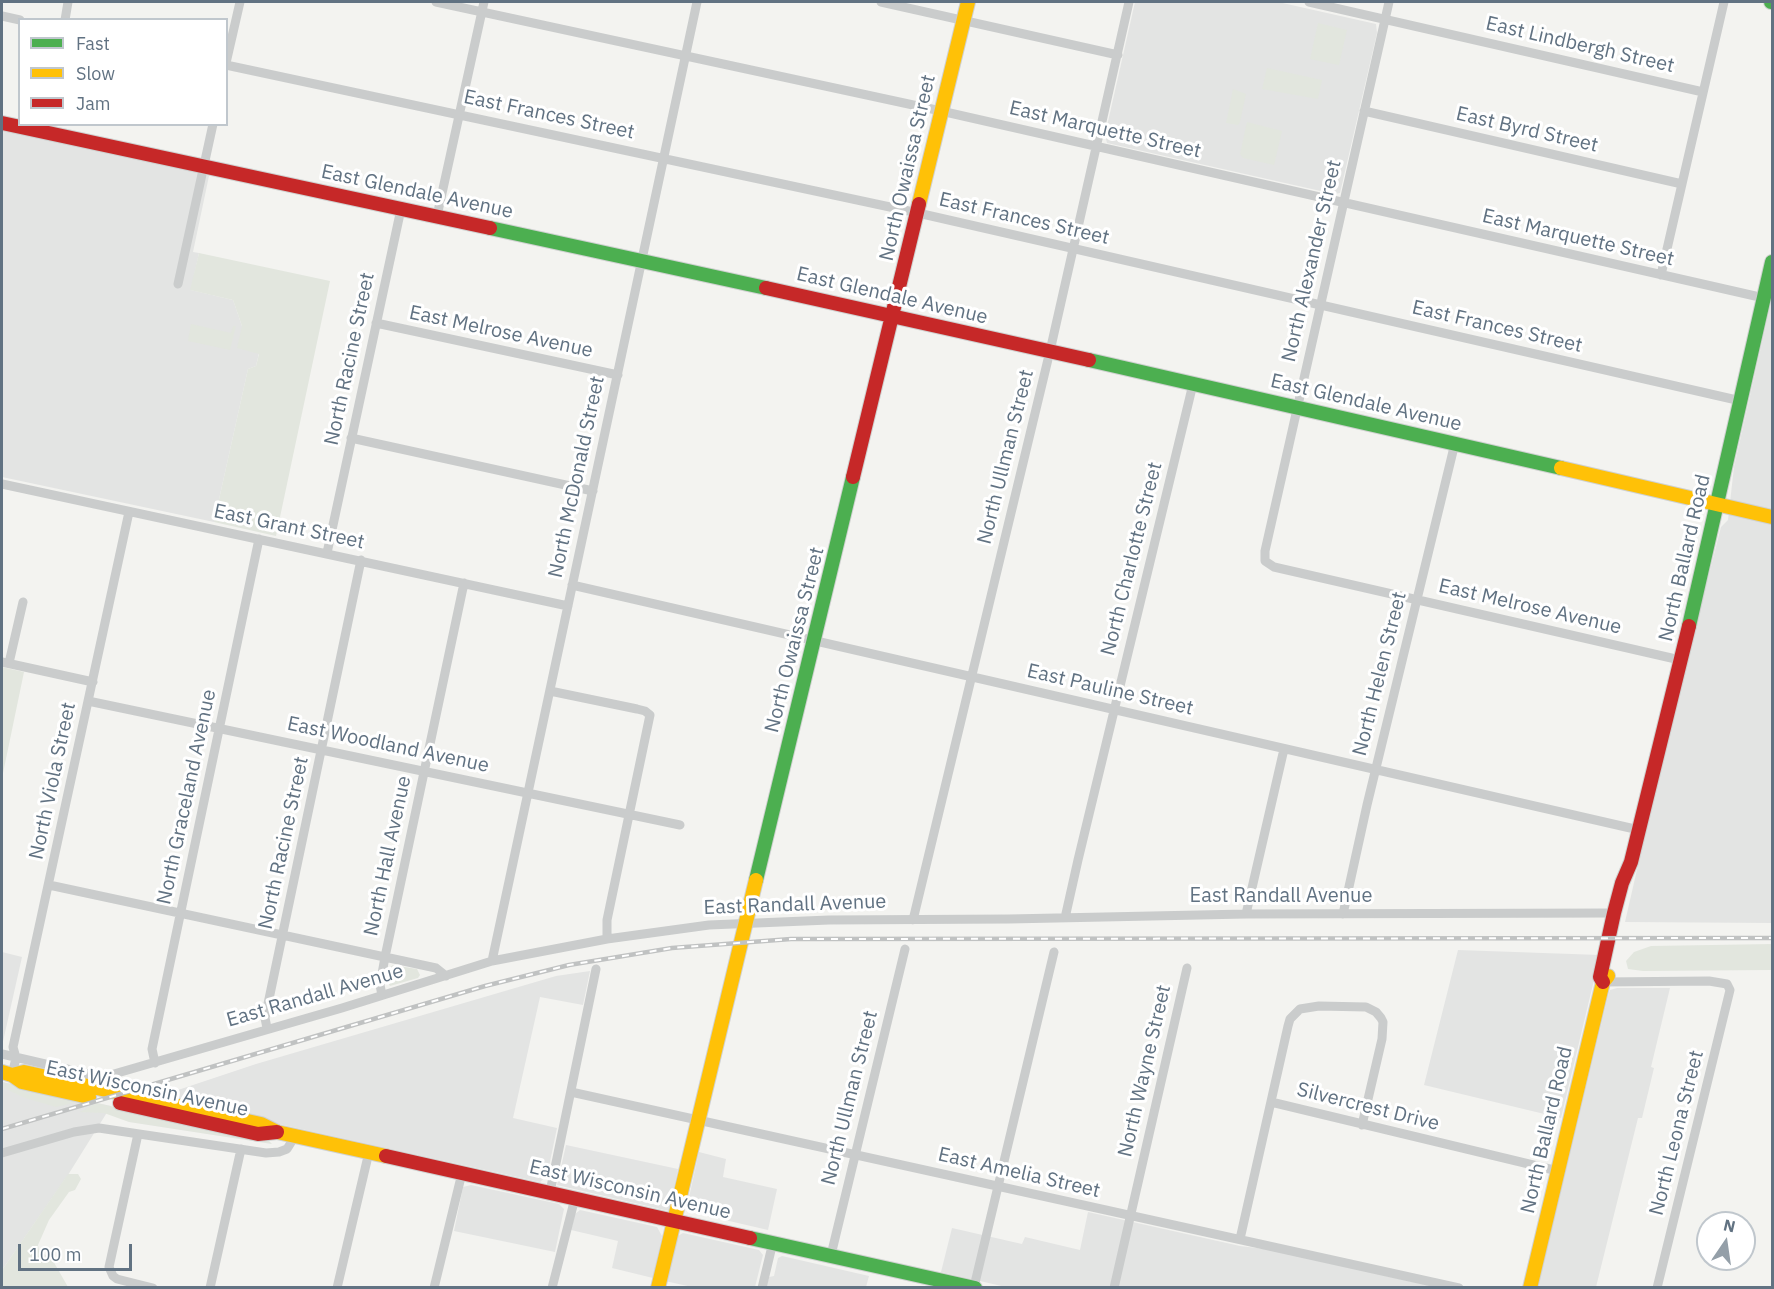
<!DOCTYPE html>
<html>
<head>
<meta charset="utf-8">
<style>
	body { margin:0 }
	#map { position:relative; width:1774px; height:1289px; overflow:hidden; background:#f3f3f0; font-family:"IBM Plex Sans",sans-serif }
	canvas { display:block }
	.frame { position:absolute; inset:0; border:3px solid #617282; pointer-events:none }
	.legend { position:absolute; left:18px; top:18px; width:210px; height:108px; box-sizing:border-box; background:#fff; border:2px solid #c0c7cd; margin:0; padding:8px 10px; list-style:none; font-size:18px; color:#617282 }
	.legend li { display:flex; align-items:center; gap:12px; height:30px }
	.legend b { width:30px; border:2px solid #c0c7cd }
	.north { position:absolute; left:1696px; top:1211px; width:60px; height:60px; box-sizing:border-box; background:#fff; border:2px solid #c0c7cd; border-radius:50%; rotate:13deg; font-size:16px; font-weight:700; line-height:24px; text-align:center; color:#617282 }
	.north::after { content:''; display:block; margin:auto; width:21px; height:27px; background:#949fa8; clip-path:polygon(50% 0,100% 100%,50% 72%,0 100%) }
	.scale { position:absolute; left:18px; top:1244px; width:114px; height:27px; box-sizing:border-box; border:3px solid #617282; border-top:0; padding-left:8px; font-size:18px; line-height:21px; white-space:nowrap; color:#617282; -webkit-text-stroke:4px #fff; paint-order:stroke }
</style>
</head>
<body>
<div id="map">
<canvas width="1774" height="1289"></canvas>
<div class="frame"></div>
<ul class="legend">
<li><b style="height:8px;background:#4caf50"></b>Fast</li>
<li><b style="height:8px;background:#ffc107"></b>Slow</li>
<li><b style="height:8px;background:#c62828"></b>Jam</li>
</ul>
<div class="north">N</div>
<div class="scale">100 m</div>
</div>
<script>
const g = document.querySelector('canvas').getContext('2d');
g.lineJoin = 'round';
function fillPath(path, color) { g.fillStyle = color; g.fill(path, 'evenodd'); }
const toPath = rows => new Path2D(rows.map(r => 'M' + r).join(''));
function strokePath(path, color, width, dash) { g.strokeStyle = color; g.lineWidth = width; g.lineCap = dash ? 'butt' : 'round'; g.setLineDash(dash || []); g.stroke(path); }
function drawText(font, color, halo, rows, align = 'center') {
  g.font = font + ' "IBM Plex Sans",sans-serif'; g.lineWidth = 6; g.setLineDash([]); g.textBaseline = 'middle'; g.strokeStyle = halo; g.fillStyle = color; for (const [text, x, y, turn = 0] of rows) {
    g.save(); g.translate(x, y); g.rotate((+turn || 0) * Math.PI / 180); g.textAlign = isNaN(turn) ? turn : align; if (halo) g.strokeText(text, 0, 0); g.fillText(text, 0, 0); g.restore();
  }
}
fillPath(toPath([
	[1135,2,1278,2,1376,24,1377,33,1340,193,1334,194,1107,143,1105,135],
	[2,129,191,170,209,176,193,252,199,253,191,290,233,300,242,326,259,353,256,366,248,369,214,522,2,477],
	[1772,298,1772,923,1625,922,1666,743,1721,527,1728,520,1734,467],
	[1458,950,1600,955,1561,1118,1424,1085],
	[2,952,22,957,2,1046],
	[590,971,583,1005,540,997,513,1118,557,1128,547,1176,540,1182,157,1097,256,1064,556,976],
	[1617,988,1670,988,1651,1067,1654,1068,1642,1118,1638,1118,1596,1287,1538,1287,1608,996,1610,990],
	[2,1082,111,1106,68,1175,2,1270],
	[566,1145,678,1169,669,1211,557,1185],
	[699,1152,726,1159,723,1177,777,1189,768,1230,686,1211],
	[471,1185,559,1204,564,1209,555,1252,454,1231,463,1187],
	[580,1210,657,1227,662,1236,653,1278,612,1268,618,1241,571,1230,575,1214],
	[1088,1212,1240,1246,1265,1249,1436,1287,1010,1288,941,1272,952,1228,1022,1244,1025,1237,1080,1250],
	[683,1233,759,1250,763,1255,755,1287,692,1287,665,1281,676,1237],
	[782,1256,869,1276,866,1287,766,1288,769,1277,774,1276,778,1258]
]), '#e3e4e3');
fillPath(toPath([
	[1318,23,1347,30,1339,65,1310,59],
	[1267,68,1322,80,1318,99,1262,89],
	[1233,89,1246,94,1240,122,1238,125,1226,123],
	[1247,122,1282,131,1274,165,1243,158,1240,154],
	[199,253,330,281,276,536,214,522,248,369,256,366,259,354,237,348,242,326,233,300,190,290],
	[191,324,231,333,233,326,236,326,230,350,188,341],
	[2,667,24,672,2,778],
	[1772,944,1772,970,1643,971,1628,969,1626,961,1634,952,1651,946],
	[393,965,417,969,420,975,418,978,390,986,386,980,389,968],
	[2,1082,82,1100,82,1101,56,1107,25,1098,2,1087],
	[96,1103,268,1140,272,1144,129,1122,104,1113,80,1112],
	[68,1174,78,1174,81,1179,75,1190,69,1192,49,1220,38,1245,39,1251,52,1259,68,1287,2,1287,2,1270]
]), '#e2e6de');
const fast = toPath([
	[1771,2,1772,2],
	[490,228,766,288],
	[1089,360,1561,468],
	[1689,626,1772,262],
	[756,880,853,477],
	[750,1238,975,1288]
]);
const slow = toPath([
	[919,204,968,2],
	[1561,468,1772,517],
	[2,1072,12,1075,24,1072,261,1124,277,1132,386,1156],
	[12,1075,22,1082,89,1097],
	[658,1288,756,880],
	[1530,1288,1603,982,1608,976]
]);
const jam = toPath([
	[2,123,490,228],
	[766,288,1089,360],
	[853,477,919,204],
	[1603,982,1600,977,1614,913,1622,883,1631,862,1689,626],
	[120,1103,258,1134,277,1132],
	[386,1156,750,1238]
]);
strokePath(fast, '#cfd1d0', 16);
strokePath(slow, '#cfd1d0', 16);
strokePath(jam, '#cfd1d0', 16);
strokePath(toPath([
	[436,2,941,111,1764,298],
	[881,2,1118,55],
	[1309,2,1703,92],
	[1389,2,1265,551,1265,561,1274,567,1680,660],
	[2,16,20,20],
	[65,20,68,2],
	[226,63,240,2],
	[226,65,918,213,1741,401],
	[1364,111,1682,184],
	[437,216,484,2],
	[1661,275,1724,2],
	[178,284,213,124],
	[376,323,618,375],
	[351,438,593,491],
	[2,484,568,606],
	[327,553,401,209],
	[572,585,1639,830],
	[2,662,93,682],
	[9,663,23,602],
	[550,691,637,709,645,711,650,715,607,920,607,939],
	[88,701,680,825],
	[49,885,436,968,446,976],
	[1246,914,1284,749],
	[1343,914,1367,805,1455,443],
	[1065,918,1078,860,1193,384],
	[913,920,1050,351,1129,2],
	[492,961,697,2],
	[1603,982,1709,981,1727,984,1730,990,1657,1288],
	[382,995,380,985,385,957,464,583],
	[267,1028,265,1018,361,560],
	[2,1054,97,1076,107,1076,342,1008,492,961,607,939,709,925,829,920,1009,919,1246,914,1614,913],
	[155,1063,152,1049,259,539],
	[12,1075,16,1058,13,1047,129,512],
	[571,1092,1459,1288],
	[1271,1102,1558,1171],
	[138,1134,109,1267,113,1276,117,1279,153,1288],
	[2,1153,74,1132,99,1128,266,1153,279,1152,287,1149,295,1136],
	[550,1192,596,969],
	[1240,1239,1288,1026,1290,1019,1300,1009,1319,1006,1366,1007,1376,1012,1381,1018,1383,1022,1382,1039,1362,1125],
	[831,1255,905,949],
	[974,1287,1054,952],
	[210,1288,241,1149],
	[337,1288,369,1152],
	[434,1288,462,1173],
	[552,1288,575,1198],
	[762,1288,773,1242],
	[1114,1288,1187,968]
]), '#cacccc', 9);
strokePath(fast, '#4caf50', 14);
strokePath(slow, '#ffc107', 14);
strokePath(jam, '#c62828', 14);
const rail = toPath([
	[2,1129,485,986,569,965,672,948,791,939,1772,938]
]);
strokePath(rail, '#c0c2c2', 4.5);
strokePath(rail, '#fff', 2, [7]);
drawText('20px', '#617282', '#fff', [
	["East Lindbergh Street",1580,45,13],
	["East Frances Street",549,115,12],
	["East Marquette Street",1105,130,13],
	["East Byrd Street",1527,130,13],
	["North Owaissa Street",908,168,-77],
	["East Glendale Avenue",417,192,12],
	["East Frances Street",1024,219,13],
	["East Marquette Street",1578,238,13],
	["North Alexander Street",1312,261,-77],
	["East Glendale Avenue",892,296,13],
	["East Frances Street",1497,327,13],
	["East Melrose Avenue",501,332,12],
	["North Racine Street",350,359,-78],
	["East Glendale Avenue",1366,403,13],
	["North Ullman Street",1006,457,-76],
	["North McDonald Street",577,477,-78],
	["East Grant Street",289,527,12],
	["North Ballard Road",1685,558,-77],
	["North Charlotte Street",1132,559,-76],
	["East Melrose Avenue",1530,607,13],
	["North Owaissa Street",795,640,-76],
	["North Helen Street",1380,674,-76],
	["East Pauline Street",1110,690,13],
	["East Woodland Avenue",388,745,12],
	["North Viola Street",53,781,-78],
	["North Graceland Avenue",187,797,-78],
	["North Racine Street",284,843,-78],
	["North Hall Avenue",388,856,-78],
	["East Randall Avenue",1281,896],
	["East Randall Avenue",795,905,-2],
	["East Randall Avenue",315,996,-16],
	["North Wayne Street",1145,1071,-77],
	["East Wisconsin Avenue",147,1089,12],
	["North Ullman Street",850,1098,-76],
	["Silvercrest Drive",1368,1107,14],
	["North Ballard Road",1547,1130,-77],
	["North Leona Street",1677,1133,-76],
	["East Amelia Street",1019,1173,13],
	["East Wisconsin Avenue",630,1190,13]
]);
</script>
</body>
</html>
